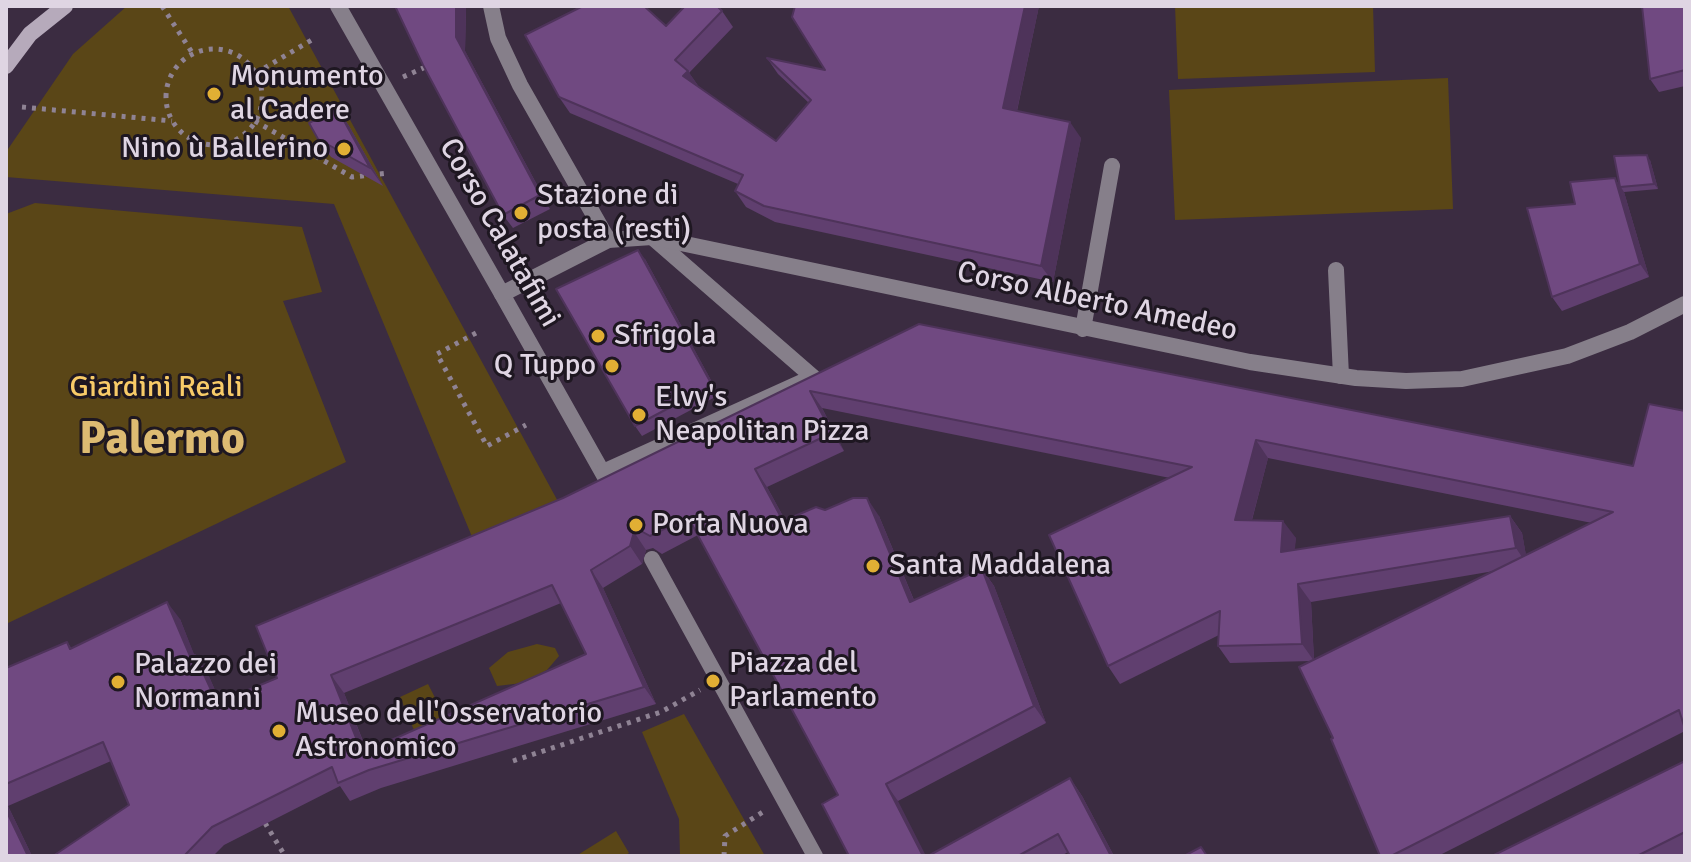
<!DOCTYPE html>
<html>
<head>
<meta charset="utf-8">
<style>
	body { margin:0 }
	#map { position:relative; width:1691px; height:862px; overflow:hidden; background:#3b2c41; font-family:Signika,sans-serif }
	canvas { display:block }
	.frame { position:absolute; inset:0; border:8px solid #dfd5e3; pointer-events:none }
</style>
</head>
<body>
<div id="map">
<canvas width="1691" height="862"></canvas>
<div class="frame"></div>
</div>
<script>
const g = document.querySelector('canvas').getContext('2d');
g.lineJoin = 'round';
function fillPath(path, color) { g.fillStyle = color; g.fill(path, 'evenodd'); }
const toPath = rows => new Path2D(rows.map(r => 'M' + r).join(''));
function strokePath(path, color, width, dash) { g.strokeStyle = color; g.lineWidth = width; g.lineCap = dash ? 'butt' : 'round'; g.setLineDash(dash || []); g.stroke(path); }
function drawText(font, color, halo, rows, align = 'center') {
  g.font = font + ' Signika,sans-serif'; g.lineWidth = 6; g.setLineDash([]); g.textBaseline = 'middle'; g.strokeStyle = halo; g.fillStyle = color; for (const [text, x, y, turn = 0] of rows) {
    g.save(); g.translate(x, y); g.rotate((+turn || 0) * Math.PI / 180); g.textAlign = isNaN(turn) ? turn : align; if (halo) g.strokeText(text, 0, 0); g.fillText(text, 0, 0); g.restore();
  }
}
fillPath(toPath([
	[127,6,288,6,567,518,480,556,334,204,6,177,6,152,73,54],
	[1175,6,1373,6,1375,72,1178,79],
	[1448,78,1453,209,1175,220,1169,90],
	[35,203,302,227,322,292,283,301,346,462,6,624,6,214],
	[537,644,555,648,559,656,547,670,522,683,497,686,489,668,508,652],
	[428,684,454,735,422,749,400,697],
	[684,714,746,823,765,856,680,856,679,819,642,732],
	[616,831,629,853,624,856,576,856]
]), '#5a4617');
strokePath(toPath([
	[162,6,193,54],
	'166 97a48 48 0 1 1 96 0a48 48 0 1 1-96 0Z',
	[256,73,315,38],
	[403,77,430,65],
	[22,107,172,121],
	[255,121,352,177,389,173],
	[476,333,437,354,487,446,526,425],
	[513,761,661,712,700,690],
	[265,823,285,856],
	[724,856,725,836,766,810]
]), '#8f8394', 5, [4, 6]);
strokePath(toPath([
	[1336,270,1341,376]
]), '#867f8a', 16);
strokePath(toPath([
	[502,294,609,484],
	[652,559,815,856]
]), '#867f8a', 16);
strokePath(toPath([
	[491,6,498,38,520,85,608,240],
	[1083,329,1112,166],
	[603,472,813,377,652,237]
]), '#867f8a', 16);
strokePath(toPath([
	[338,6,502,294,608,240,652,237,1250,362,1356,378,1406,381,1462,379,1567,356,1630,332,1685,304]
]), '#867f8a', 16);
strokePath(toPath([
	[6,66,30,34,65,6]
]), '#b6aabb', 16);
fillPath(toPath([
	[395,6,466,6,465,51,550,209,513,228,503,215],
	[795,6,1039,6,1017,111,1081,138,1053,282,775,222,746,207,735,191,738,184,570,113,559,97,666,26,722,11,733,27,689,73,699,87,776,141,809,103,778,74,767,58,825,70],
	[1685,6,1685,86,1659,92,1650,79],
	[337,108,349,126,383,186,331,157,318,139],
	[1650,160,1658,189,1624,192,1649,277,1562,311,1552,297,1575,204,1615,178,1620,187],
	[645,259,719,395,642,436,635,426],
	[919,324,1633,466,1685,731,1438,856,1380,856,1333,738,1312,661,1230,663,1218,646,1219,635,1120,684,1108,666,1170,478,822,408,844,451,767,487,785,520,825,510,879,516,914,600,982,569,994,586,1046,723,898,801,838,795,698,535,662,554,653,548,646,550,642,564,603,588,656,704,381,788,350,801,340,786,224,845,213,856,53,856,129,805,111,761,8,806,32,856,6,856,6,668,67,642,72,649,180,619,194,655,207,672,220,702,277,678,563,498],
	[1268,458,1592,523,1526,556,1522,533,1510,516,1294,550,1296,538,1252,520],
	[1494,571,1314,660,1311,602],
	[561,603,586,654,367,751,344,693],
	[1685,761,1684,856,1492,856],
	[1070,778,1082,796,1114,856,1070,856,1068,852,1061,856,928,856]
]), '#603f6f');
fillPath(toPath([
	[456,6,466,6,465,51,550,209,540,195,456,37],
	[1025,6,1039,6,1014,124,1003,108],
	[688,71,699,87,683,76],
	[337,108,349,126,383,186,370,168],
	[1070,122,1081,138,1053,282,1041,266],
	[1647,155,1650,160,1658,189,1654,184],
	[1615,178,1624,192,1649,277,1640,264],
	[638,250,645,259,719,395,712,385],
	[810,391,822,408,844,451,832,433],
	[1256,440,1268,458,1247,538,1235,520],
	[755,469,767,487,795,538,783,521],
	[867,498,879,516,922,620,910,602],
	[1510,516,1522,533,1528,566,1516,548],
	[1283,521,1296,538,1293,569,1281,552],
	[634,532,646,550,642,564,630,546],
	[982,569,994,586,1046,723,1034,706],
	[591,570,603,588,656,704,644,687],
	[1298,584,1311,602,1314,661,1302,644],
	[167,602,180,619,202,674,190,656],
	[195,655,207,672,229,721,217,703],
	[331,675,344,693,374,770,362,753],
	[1070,778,1082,796,1114,856,1111,856],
	[886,784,898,801,926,856,923,856],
	[6,803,8,806,32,856,28,856,6,810]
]), '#4e335a');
const building = toPath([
	[395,6,456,6,456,37,540,195,503,215,423,65,395,6],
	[583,6,644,6,666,26,685,6,717,6,722,11,675,60,688,71,683,76,776,141,811,100,767,58,825,70,792,17,795,6,1025,6,1003,108,1070,122,1041,266,764,206,735,191,743,175,559,97,525,35,583,6],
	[1642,6,1685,6,1685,70,1650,79,1642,6],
	[337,108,370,168,318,139,309,123,337,108],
	[1647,155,1654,184,1620,187,1614,156,1647,155],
	[1615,178,1640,264,1552,297,1527,208,1575,204,1570,182,1615,178],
	[638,250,712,385,635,426,556,289,638,250],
	[919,324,1633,466,1649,404,1685,411,1685,729,1679,710,1391,856,1380,856,1331,739,1333,738,1299,667,1613,512,1256,440,1235,520,1283,521,1281,552,1510,516,1516,548,1298,584,1302,644,1218,646,1220,611,1108,666,1049,535,1192,467,810,391,832,433,755,469,783,521,816,507,825,510,853,498,867,498,910,602,982,569,1034,706,886,784,923,856,849,856,822,804,838,795,688,517,650,536,641,531,634,532,630,546,591,570,644,687,369,770,338,783,332,767,212,827,184,856,53,856,129,805,103,742,6,784,6,668,67,642,70,649,167,602,190,656,195,655,217,703,277,678,256,626,563,498,919,324],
	[552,585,586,654,362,753,331,675,552,585],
	[1685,761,1685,832,1637,856,1492,856,1685,761],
	[1070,778,1111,856,1070,856,1058,834,1018,856,928,856,1070,778],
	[6,810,28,856,6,856,6,810],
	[1201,847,1207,856,1184,856,1201,847]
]);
fillPath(building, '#704981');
strokePath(building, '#4e335a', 2);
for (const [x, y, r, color] of [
	[214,94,8,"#e1af34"],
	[344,149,8,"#e1af34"],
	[521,213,8,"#e1af34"],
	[598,336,8,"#e1af34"],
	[612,366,8,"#e1af34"],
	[639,415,8,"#e1af34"],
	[636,525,8,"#e1af34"],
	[873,566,8,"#e1af34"],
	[713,681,8,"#e1af34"],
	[118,682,8,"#e1af34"],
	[279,731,8,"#e1af34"]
]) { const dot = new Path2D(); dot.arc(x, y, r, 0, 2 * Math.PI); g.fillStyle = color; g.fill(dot); strokePath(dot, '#1e1721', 3); }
drawText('30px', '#dfd5e3', '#1e1721', [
	["Monumento",230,77],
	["al Cadere",230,111],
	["Nino ù Ballerino",328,149,"right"],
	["Stazione di",537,196],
	["posta (resti)",537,230],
	["Sfrigola",614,336],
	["Q Tuppo",596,366,"right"],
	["Elvy's",655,398],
	["Neapolitan Pizza",655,432],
	["Porta Nuova",652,525],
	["Santa Maddalena",889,566],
	["Piazza del",729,664],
	["Parlamento",729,698],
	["Palazzo dei",134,665],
	["Normanni",134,699],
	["Museo dell'Osservatorio",295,714],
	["Astronomico",295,748]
], 'left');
drawText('30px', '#dfd5e3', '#1e1721', [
	["Corso Calatafimi",499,233,60],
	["Corso Alberto Amedeo",1097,302,12]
]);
drawText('30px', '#f8cb68', '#1e1721', [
	["Giardini Reali",156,388]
]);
drawText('bold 46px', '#ddbb72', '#1e1721', [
	["Palermo",162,441]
]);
</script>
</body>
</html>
